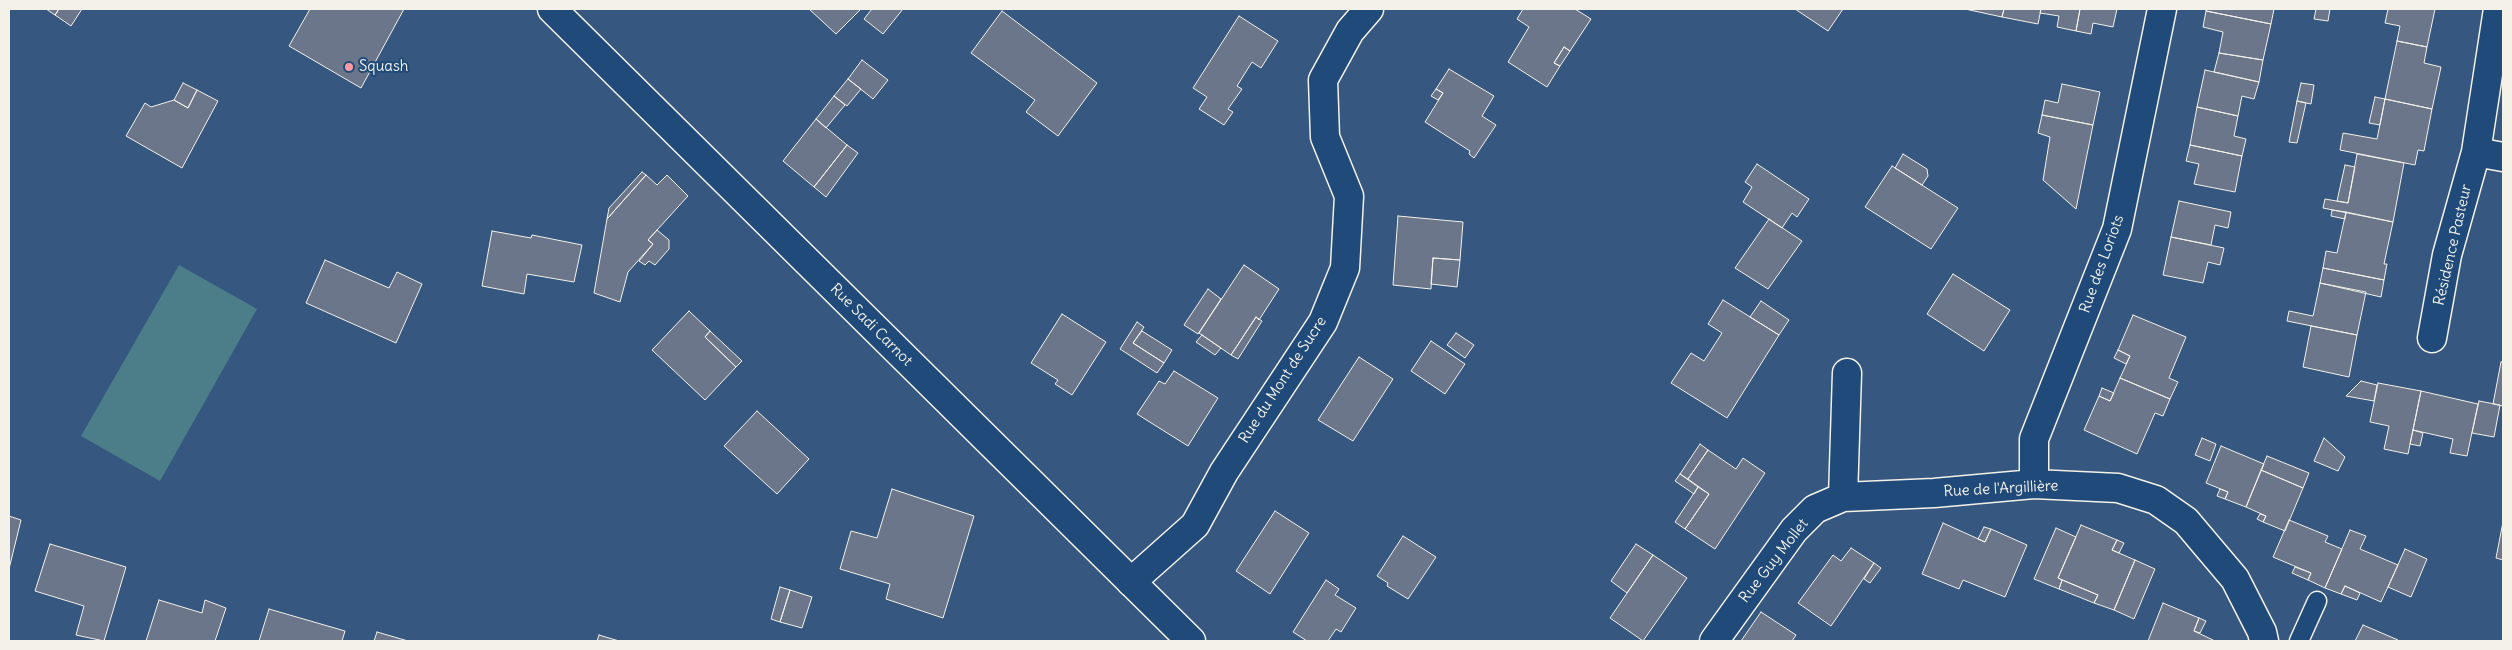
<!DOCTYPE html>
<html>
<head>
<meta charset="utf-8">
<style>
	body { margin:0 }
	#map { position:relative; width:2512px; height:650px; overflow:hidden; background:#36577f; font-family:Delius,sans-serif }
	canvas { display:block }
	.frame { position:absolute; inset:0; border:10px solid #f4f1e8; pointer-events:none }
</style>
</head>
<body>
<div id="map">
<canvas width="2512" height="650"></canvas>
<div class="frame"></div>
</div>
<script>
const g = document.querySelector('canvas').getContext('2d');
g.lineJoin = 'round';
function fillPath(path, color) { g.fillStyle = color; g.fill(path, 'evenodd'); }
const toPath = rows => new Path2D(rows.map(r => 'M' + r).join(''));
function strokePath(path, color, width, dash) { g.strokeStyle = color; g.lineWidth = width; g.lineCap = dash ? 'butt' : 'round'; g.setLineDash(dash || []); g.stroke(path); }
function drawText(font, color, halo, rows, align = 'center') {
  g.font = font + ' Delius,sans-serif'; g.lineWidth = 4; g.setLineDash([]); g.textBaseline = 'middle'; g.strokeStyle = halo; g.fillStyle = color; for (const [text, x, y, turn = 0] of rows) {
    g.save(); g.translate(x, y); g.rotate((+turn || 0) * Math.PI / 180); g.textAlign = isNaN(turn) ? turn : align; if (halo) g.strokeText(text, 0, 0); g.fillText(text, 0, 0); g.restore();
  }
}
fillPath(toPath([
	[179,265,257,309,160,481,81,436]
]), '#4c7e8a');
const building = toPath([
	[46,9,59,9,55,15,46,9],
	[59,9,82,9,71,26,55,15,59,9],
	[310,9,404,9,361,88,289,46,310,9],
	[809,9,861,9,836,34,809,9],
	[872,9,903,9,883,34,864,19,872,9],
	[1523,9,1575,9,1591,19,1570,51,1564,47,1554,63,1560,66,1547,87,1508,62,1529,27,1517,19,1523,9],
	[1795,9,1843,9,1828,31,1795,9],
	[1965,9,2004,9,2002,17,1965,9],
	[2004,9,2041,9,2038,24,2002,17,2004,9],
	[2041,9,2080,9,2076,31,2057,27,2059,16,2040,13,2041,9],
	[2080,9,2117,9,2113,27,2093,23,2091,34,2076,31,2080,9],
	[2207,9,2274,9,2271,24,2206,11,2207,9],
	[2316,9,2330,9,2328,21,2314,19,2316,9],
	[2388,9,2435,9,2427,47,2397,41,2400,26,2385,23,2388,9],
	[1002,11,1097,83,1058,136,1026,112,1035,100,971,53,1002,11],
	[2206,11,2271,24,2263,60,2219,53,2223,32,2203,27,2206,11],
	[1239,16,1278,41,1261,68,1252,62,1237,86,1242,89,1228,109,1233,112,1224,125,1199,109,1207,97,1193,88,1239,16],
	[2397,41,2427,47,2424,63,2441,67,2432,109,2385,99,2397,41],
	[1564,47,1570,51,1560,66,1554,63,1564,47],
	[2219,53,2263,60,2259,82,2214,72,2219,53],
	[862,60,888,80,873,99,848,79,862,60],
	[1449,69,1494,96,1482,116,1496,125,1474,158,1469,154,1470,151,1425,122,1443,93,1436,89,1449,69],
	[2205,70,2259,82,2254,99,2242,96,2238,116,2197,107,2205,70],
	[848,79,861,89,847,106,834,96,848,79],
	[183,83,197,90,188,108,174,100,183,83],
	[2301,83,2314,85,2311,104,2297,101,2301,83],
	[2062,84,2100,92,2093,125,2042,115,2045,100,2058,103,2062,84],
	[1436,89,1443,93,1438,100,1431,96,1436,89],
	[197,90,218,101,182,168,126,136,145,103,151,107,174,100,188,108,197,90],
	[834,96,845,105,826,128,816,119,834,96],
	[2375,97,2385,99,2380,125,2369,123,2375,97],
	[2385,99,2432,109,2424,151,2418,150,2415,165,2340,150,2343,133,2377,139,2385,99],
	[2297,101,2306,103,2297,143,2289,142,2297,101],
	[2197,107,2238,116,2234,136,2246,139,2242,156,2190,145,2197,107],
	[2042,115,2093,125,2076,209,2043,180,2050,137,2038,133,2042,115],
	[816,119,847,145,814,187,783,161,816,119],
	[847,145,858,153,826,197,814,187,847,145],
	[2190,145,2242,156,2235,192,2194,184,2199,164,2186,161,2190,145],
	[1903,154,1927,169,1928,176,1922,185,1895,168,1903,154],
	[2357,154,2404,163,2393,222,2323,208,2325,199,2348,203,2357,154],
	[1757,164,1809,199,1797,217,1792,213,1782,228,1743,202,1752,187,1745,182,1757,164],
	[2345,165,2355,167,2348,203,2337,201,2345,165],
	[1892,166,1958,208,1931,249,1865,207,1892,166],
	[642,172,646,175,607,219,609,208,642,172],
	[646,175,657,185,667,175,688,196,648,240,653,244,628,272,620,302,594,293,607,219,646,175],
	[2179,201,2231,212,2228,228,2215,225,2211,245,2171,237,2179,201],
	[2332,210,2346,212,2345,219,2331,216,2332,210],
	[2346,212,2393,222,2384,264,2387,264,2384,280,2323,268,2326,251,2337,253,2346,212],
	[1398,216,1463,222,1460,260,1433,258,1431,289,1393,285,1398,216],
	[1769,219,1802,241,1768,289,1735,268,1769,219],
	[657,230,669,240,669,249,655,265,649,261,645,265,639,261,653,244,648,240,657,230],
	[492,231,531,238,532,235,582,245,574,282,527,274,524,294,482,286,492,231],
	[2171,237,2224,248,2220,265,2208,262,2203,283,2163,275,2171,237],
	[1433,258,1460,260,1457,287,1431,284,1433,258],
	[325,260,389,288,397,272,422,284,396,343,306,303,325,260],
	[1244,265,1279,289,1259,320,1256,317,1231,355,1199,333,1244,265],
	[2323,268,2384,280,2381,297,2320,283,2323,268],
	[1953,274,2010,310,1984,351,1927,314,1953,274],
	[2320,283,2366,292,2357,335,2287,321,2289,311,2313,316,2320,283],
	[1208,289,1221,299,1198,334,1184,325,1208,289],
	[1723,300,1779,335,1727,418,1671,383,1691,353,1704,361,1722,333,1708,324,1723,300],
	[1761,301,1789,320,1779,335,1750,317,1761,301],
	[689,311,710,331,705,337,736,367,705,400,652,350,689,311],
	[1062,314,1106,342,1072,395,1055,384,1058,380,1031,363,1062,314],
	[2133,315,2186,337,2169,378,2178,382,2170,399,2120,378,2130,356,2118,350,2133,315],
	[1256,317,1262,321,1238,359,1231,355,1256,317],
	[1137,322,1144,327,1133,343,1164,363,1157,373,1120,349,1137,322],
	[2311,326,2357,335,2349,377,2303,367,2311,326],
	[710,331,742,361,736,367,705,337,710,331],
	[1142,331,1172,350,1164,363,1133,343,1142,331],
	[1456,333,1474,345,1465,358,1447,345,1456,333],
	[1202,335,1221,348,1215,355,1196,342,1202,335],
	[1431,341,1465,364,1445,394,1411,371,1431,341],
	[2118,350,2130,356,2126,364,2114,358,2118,350],
	[1359,357,1393,379,1353,441,1318,420,1359,357],
	[2501,362,2503,362,2503,406,2493,404,2501,362],
	[1174,371,1218,398,1188,446,1137,414,1159,381,1165,384,1174,371],
	[2120,378,2170,399,2163,416,2155,413,2137,454,2084,430,2099,396,2110,401,2120,378],
	[2361,381,2377,385,2374,401,2346,396,2361,381],
	[2378,383,2421,391,2408,454,2384,449,2389,426,2370,422,2378,383],
	[2102,388,2114,393,2110,401,2099,396,2102,388],
	[2421,391,2478,404,2467,456,2450,453,2453,439,2413,430,2421,391],
	[2479,401,2500,405,2494,437,2472,433,2479,401],
	[757,411,809,459,777,494,724,446,757,411],
	[2413,430,2423,433,2420,446,2410,444,2413,430],
	[2202,438,2216,444,2210,461,2195,455,2202,438],
	[2324,438,2345,457,2338,471,2314,461,2324,438],
	[1700,444,1708,450,1688,479,1680,474,1700,444],
	[2221,446,2264,464,2246,507,2225,499,2228,492,2206,483,2221,446],
	[1708,450,1736,469,1743,458,1765,473,1715,549,1685,529,1709,494,1688,479,1708,450],
	[2267,456,2309,473,2303,488,2261,470,2267,456],
	[2261,470,2303,488,2285,531,2263,522,2266,516,2246,507,2261,470],
	[1680,474,1698,487,1694,494,1675,481,1680,474],
	[1698,487,1709,494,1685,529,1675,522,1698,487],
	[892,489,974,516,943,618,886,599,890,584,840,569,851,531,877,538,892,489],
	[2220,489,2228,492,2225,499,2217,496,2220,489],
	[1275,511,1309,533,1270,594,1236,571,1275,511],
	[2260,514,2266,516,2263,522,2257,519,2260,514],
	[9,516,21,520,9,569,9,516],
	[2289,520,2328,536,2325,542,2342,549,2325,588,2308,580,2311,573,2273,557,2289,520],
	[2503,522,2503,560,2496,558,2503,522],
	[1943,523,1985,542,1991,529,2027,545,2005,597,1963,580,1959,589,1922,574,1943,523],
	[2081,525,2117,540,2112,550,2135,560,2114,610,2094,603,2098,595,2058,578,2081,525],
	[1984,527,1991,529,1985,542,1978,539,1984,527],
	[2056,528,2076,537,2058,578,2062,580,2059,589,2034,579,2056,528],
	[2350,530,2366,536,2360,549,2398,565,2381,602,2345,586,2341,594,2325,588,2350,530],
	[1403,536,1436,557,1408,599,1387,586,1388,583,1377,576,1403,536],
	[2117,540,2124,543,2119,553,2112,550,2117,540],
	[50,544,126,567,104,641,76,635,84,606,35,591,50,544],
	[1636,544,1653,555,1627,593,1611,581,1636,544],
	[1851,548,1874,563,1831,626,1798,603,1833,555,1841,561,1851,548],
	[2405,549,2427,559,2411,597,2388,587,2405,549],
	[1653,555,1687,578,1643,641,1610,618,1653,555],
	[2135,560,2155,569,2134,619,2114,610,2135,560],
	[1874,563,1881,568,1870,583,1864,579,1874,563],
	[2295,567,2311,573,2308,580,2292,573,2295,567],
	[1326,580,1339,589,1335,595,1356,608,1341,632,1336,629,1328,641,1307,641,1293,632,1326,580],
	[2062,580,2098,595,2094,603,2059,589,2062,580],
	[2345,586,2360,593,2357,600,2341,594,2345,586],
	[780,587,790,590,780,622,771,619,780,587],
	[790,590,812,597,802,628,780,622,790,590],
	[159,600,202,613,205,600,226,608,215,641,146,641,159,600],
	[2163,603,2199,618,2194,631,2215,641,2148,641,2163,603],
	[269,609,345,631,342,641,259,641,269,609],
	[1761,612,1796,635,1792,641,1741,641,1761,612],
	[2199,618,2206,621,2200,633,2194,631,2199,618],
	[2363,625,2398,640,2398,641,2355,641,2363,625],
	[377,632,408,641,374,641,377,632],
	[599,635,619,641,597,641,599,635]
]);
fillPath(building, '#6b768a');
strokePath(building, '#f4f1e8', 1);
const service = toPath([
	[2299,641,2317,601]
]);
const minor = toPath([
	[2476,152,2503,157],
	[2432,338,2447,255,2476,152,2498,9],
	[2034,484,2034,439,2117,229,2162,9],
	[1843,497,1934,493,2034,484,2118,488,2156,500,2186,521,2235,579,2262,632,2264,641],
	[1131,582,1195,525,1224,472,1323,322,1345,268,1349,196,1325,137,1323,80,1350,31,1369,9],
	[1714,641,1794,530,1815,509,1843,497,1847,373]
]);
const secondary = toPath([
	[552,9,1191,641]
]);
strokePath(service, '#f4f1e8', 21);
strokePath(minor, '#f4f1e8', 31);
strokePath(secondary, '#f4f1e8', 31);
strokePath(service, '#1f4a7a', 18);
strokePath(minor, '#1f4a7a', 28);
strokePath(secondary, '#1f4a7a', 28);
for (const [x, y, r, color] of [
	[349,67,5,"#ff9aa2"]
]) { const dot = new Path2D(); dot.arc(x, y, r, 0, 2 * Math.PI); g.fillStyle = color; g.fill(dot); strokePath(dot, '#1f4a7a', 2); }
drawText('15px', '#f4f1e8', '#1f4a7a', [
	["Squash",359,67]
], 'left');
drawText('15px', '#f4f1e8', '#1f4a7a', [
	["Résidence Pasteur",2453,245,-77],
	["Rue des Loriots",2102,264,-70],
	["Rue Sadi Carnot",871,325,45],
	["Rue du Mont de Sucre",1283,380,-57],
	["Rue de l'Argillière",2001,489,-3],
	["Rue Guy Mollet",1774,561,-52]
]);
</script>
</body>
</html>
